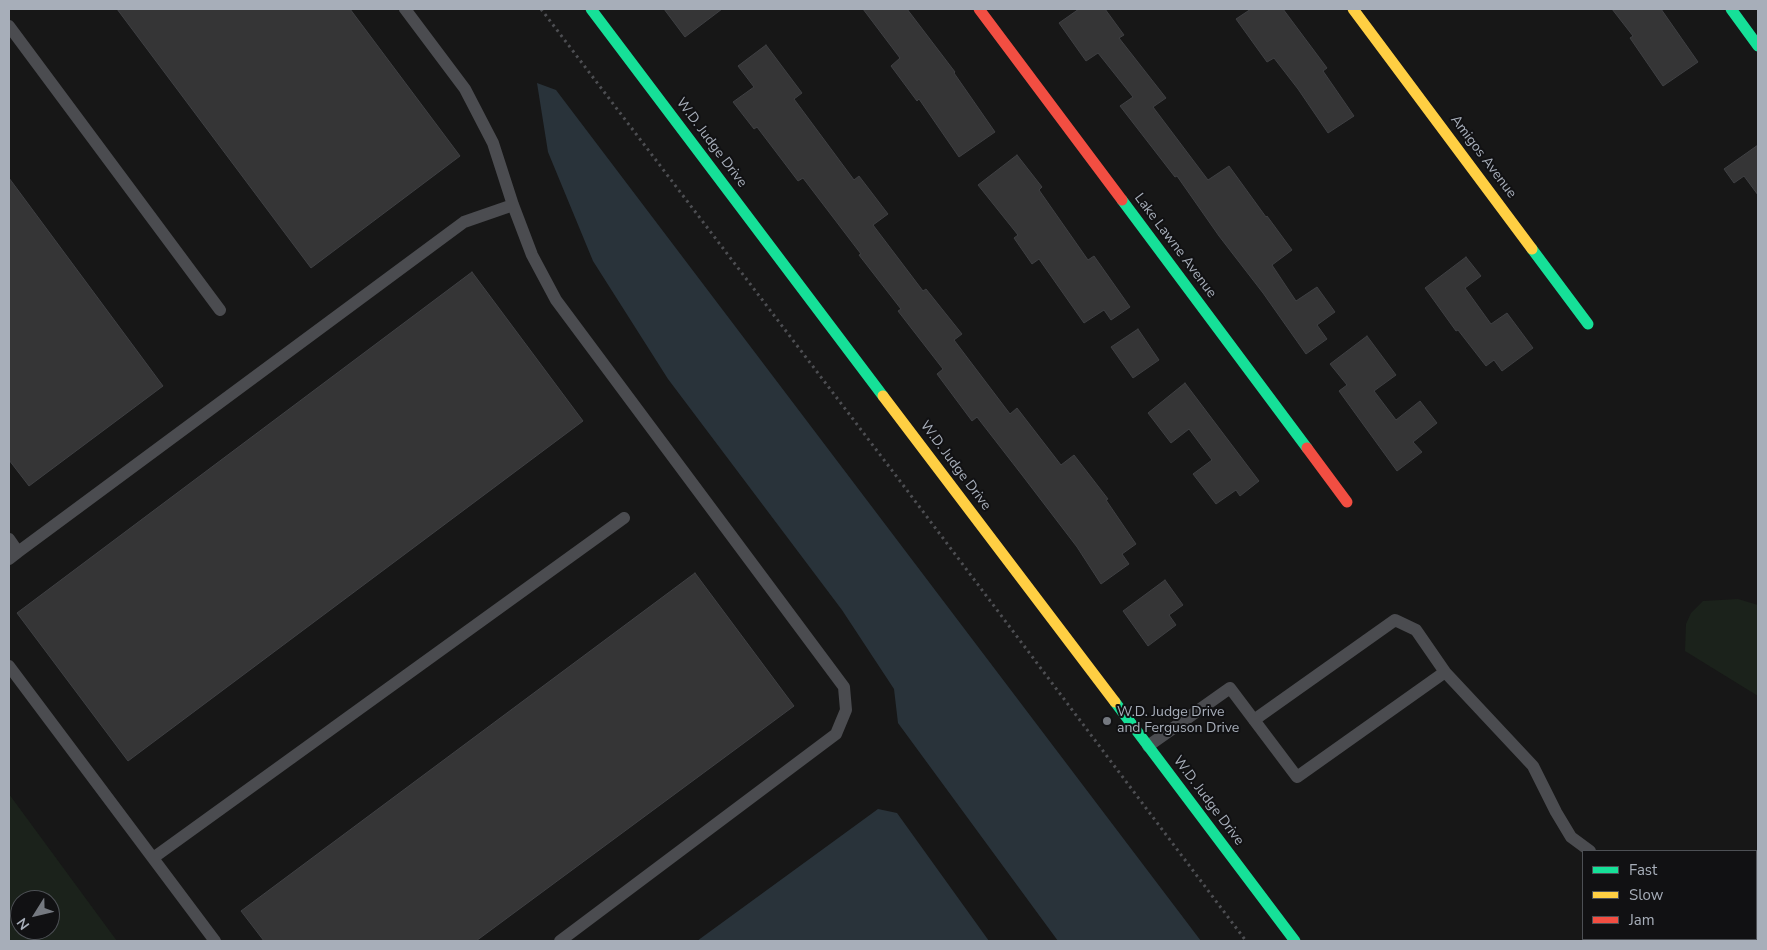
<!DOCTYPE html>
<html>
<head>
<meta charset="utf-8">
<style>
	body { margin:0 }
	#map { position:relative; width:1767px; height:950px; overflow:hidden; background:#171717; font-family:"Nunito Sans",sans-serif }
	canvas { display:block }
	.frame { position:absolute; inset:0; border:10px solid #a7aeb9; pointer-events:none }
	.legend { position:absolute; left:1582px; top:850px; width:175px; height:90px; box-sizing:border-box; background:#111113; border:1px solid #4d5055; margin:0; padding:6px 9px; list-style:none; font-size:15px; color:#a7aeb9 }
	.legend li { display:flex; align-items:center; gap:10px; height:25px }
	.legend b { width:25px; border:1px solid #4d5055 }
	.north { position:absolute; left:10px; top:890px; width:50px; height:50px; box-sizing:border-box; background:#111113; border:1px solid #4d5055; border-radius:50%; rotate:234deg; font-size:14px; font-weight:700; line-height:20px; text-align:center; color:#a7aeb9 }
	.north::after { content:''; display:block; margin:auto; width:18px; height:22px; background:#757980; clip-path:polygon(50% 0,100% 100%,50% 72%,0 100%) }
</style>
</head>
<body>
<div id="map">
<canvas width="1767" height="950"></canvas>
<div class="frame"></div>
<ul class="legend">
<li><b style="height:6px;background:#16e098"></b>Fast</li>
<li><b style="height:6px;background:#ffcf43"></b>Slow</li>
<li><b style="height:6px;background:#f24e42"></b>Jam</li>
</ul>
<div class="north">N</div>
</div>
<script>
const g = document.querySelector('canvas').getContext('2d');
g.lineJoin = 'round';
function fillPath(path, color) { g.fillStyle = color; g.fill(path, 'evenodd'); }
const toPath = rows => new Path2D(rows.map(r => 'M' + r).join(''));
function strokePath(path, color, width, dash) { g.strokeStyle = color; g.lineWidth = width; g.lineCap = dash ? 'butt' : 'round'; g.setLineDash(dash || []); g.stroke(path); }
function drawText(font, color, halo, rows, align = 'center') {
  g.font = font + ' "Nunito Sans",sans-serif'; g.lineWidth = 4; g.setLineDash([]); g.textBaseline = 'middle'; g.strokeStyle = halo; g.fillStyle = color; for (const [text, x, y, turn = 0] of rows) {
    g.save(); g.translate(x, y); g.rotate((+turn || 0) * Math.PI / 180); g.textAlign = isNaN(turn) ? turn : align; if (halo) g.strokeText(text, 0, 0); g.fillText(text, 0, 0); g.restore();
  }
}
fillPath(toPath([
	[1738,599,1758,605,1758,696,1685,651,1686,624,1691,613,1703,601],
	[9,794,117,941,118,941,9,941],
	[20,900,50,900,50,930,20,930]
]), '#1b221b');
fillPath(toPath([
	[537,83,556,90,1201,941,1058,941,898,723,894,689,842,610,668,379,593,261,548,152],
	[878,809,897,813,989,941,697,941]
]), '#29333a');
const building = toPath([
	[117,9,350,9,460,156,311,268,117,9],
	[664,9,722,9,685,37,664,9],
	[863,9,907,9,955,72,954,73,995,132,959,157,919,99,917,101,891,66,900,58,863,9],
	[1079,9,1105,9,1124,35,1119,38,1166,98,1153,107,1208,180,1229,166,1266,217,1267,216,1292,250,1272,265,1296,301,1317,287,1335,312,1317,325,1327,339,1306,354,1263,293,1219,236,1177,176,1175,177,1120,106,1133,97,1098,53,1086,61,1059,23,1079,9],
	[1251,9,1283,9,1327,68,1323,71,1354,116,1328,133,1298,89,1274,58,1267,62,1236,19,1251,9],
	[1612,9,1661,9,1698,62,1663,86,1630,38,1633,36,1612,9],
	[766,45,802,93,794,99,854,180,859,176,888,214,873,225,923,291,926,289,962,334,954,340,1010,414,1017,408,1061,465,1074,455,1108,499,1106,500,1136,544,1122,554,1129,564,1101,584,1077,547,1022,475,977,417,972,421,937,374,943,369,898,311,901,309,859,255,861,254,803,178,798,181,757,127,754,129,733,102,754,87,738,66,766,45],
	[1758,145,1758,195,1744,176,1734,183,1724,169,1758,145],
	[1017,155,1042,187,1039,190,1088,260,1094,256,1130,307,1111,320,1104,310,1084,323,1039,259,1032,264,1014,238,1018,235,978,185,1017,155],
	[9,178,163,386,29,486,9,460,9,178],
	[1466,257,1481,276,1465,288,1491,324,1507,313,1533,348,1502,371,1494,360,1486,366,1458,330,1456,331,1425,288,1466,257],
	[472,272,583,421,128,761,17,613,472,272],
	[1138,329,1159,360,1133,378,1111,347,1138,329],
	[1367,336,1396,375,1374,391,1396,420,1420,401,1437,423,1413,442,1422,452,1397,471,1339,391,1347,385,1330,364,1367,336],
	[1185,383,1259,481,1240,496,1236,490,1216,504,1193,474,1212,460,1189,429,1171,443,1148,413,1185,383],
	[695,573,794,706,476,941,264,941,241,911,695,573],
	[1165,580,1183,605,1169,615,1176,625,1148,646,1123,611,1165,580]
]);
fillPath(building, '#353536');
strokePath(building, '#3f4043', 1);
strokePath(toPath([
	[541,9,897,477,1246,941]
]), '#4d4e52', 3, [2.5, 4]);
strokePath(toPath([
	[405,9,465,89,493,143,513,205,532,255,556,300,844,687,846,710,836,734,560,941],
	[9,26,220,310],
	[9,539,18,552,9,559],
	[18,552,464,222,513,205],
	[9,666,215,941],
	[1445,672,1533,766,1556,812,1571,837,1590,851],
	[1148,746,1230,688,1297,777,1445,672,1416,630,1395,620,1254,720],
	[153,858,624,518],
	[1756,912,1758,915]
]), '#4b4c50', 12);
strokePath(toPath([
	[591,9,883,396],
	[1731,9,1758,46],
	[1122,200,1307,448],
	[1532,249,1588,324],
	[1115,702,1295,941]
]), '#16e098', 11);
strokePath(toPath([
	[1353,9,1532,249],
	[883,396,1115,702]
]), '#ffcf43', 11);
strokePath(toPath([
	[979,9,1122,200],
	[1307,448,1347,502]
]), '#f24e42', 11);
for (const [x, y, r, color] of [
	[1107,721,5,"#757980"]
]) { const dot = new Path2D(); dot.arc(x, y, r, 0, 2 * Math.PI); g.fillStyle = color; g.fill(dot); strokePath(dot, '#111113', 2); }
drawText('14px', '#a7aeb9', '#111113', [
	["W.D. Judge Drive",711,143,53],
	["Amigos Avenue",1483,157,53],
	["Lake Lawne Avenue",1175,246,53],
	["W.D. Judge Drive",955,466,53],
	["W.D. Judge Drive",1208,801,53]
]);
drawText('14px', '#a7aeb9', '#111113', [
	["W.D. Judge Drive",1117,713],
	["and Ferguson Drive",1117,729]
], 'left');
</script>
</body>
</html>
